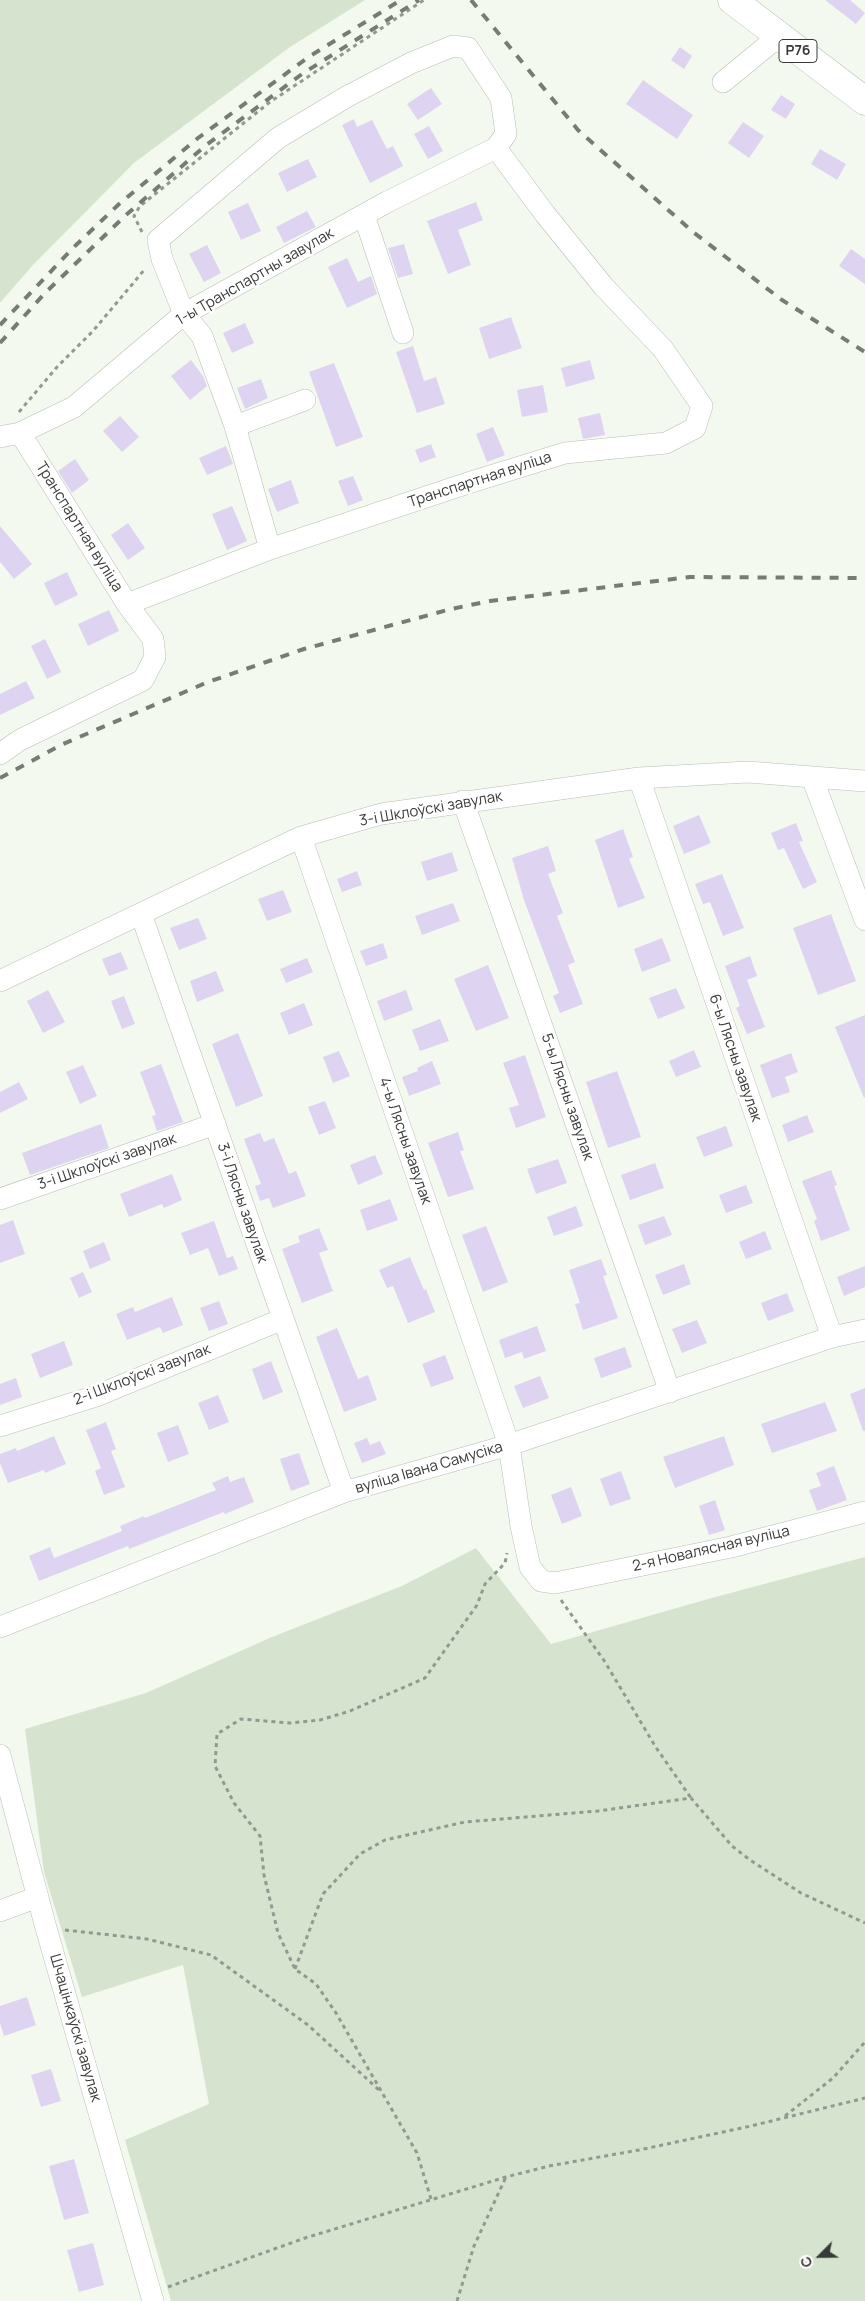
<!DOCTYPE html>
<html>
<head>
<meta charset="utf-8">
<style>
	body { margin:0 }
	#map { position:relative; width:865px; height:2301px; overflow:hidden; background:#f3f9ef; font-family:Manrope,sans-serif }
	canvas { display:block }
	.north { position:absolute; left:795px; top:2231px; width:50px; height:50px; -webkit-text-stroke:4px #fff; paint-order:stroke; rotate:247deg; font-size:14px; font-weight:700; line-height:20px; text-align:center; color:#373a36 }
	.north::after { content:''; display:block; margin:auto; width:18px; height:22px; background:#373a36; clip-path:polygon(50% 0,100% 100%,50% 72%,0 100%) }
</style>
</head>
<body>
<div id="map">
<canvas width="865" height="2301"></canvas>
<div class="north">С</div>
</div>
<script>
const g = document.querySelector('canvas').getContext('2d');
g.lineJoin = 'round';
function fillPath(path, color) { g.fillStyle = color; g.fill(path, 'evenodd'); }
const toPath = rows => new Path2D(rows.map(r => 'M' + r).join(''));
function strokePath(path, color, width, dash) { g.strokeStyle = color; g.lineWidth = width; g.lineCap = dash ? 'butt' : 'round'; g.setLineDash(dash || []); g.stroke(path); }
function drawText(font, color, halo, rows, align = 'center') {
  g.font = font + ' Manrope,sans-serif'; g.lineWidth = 5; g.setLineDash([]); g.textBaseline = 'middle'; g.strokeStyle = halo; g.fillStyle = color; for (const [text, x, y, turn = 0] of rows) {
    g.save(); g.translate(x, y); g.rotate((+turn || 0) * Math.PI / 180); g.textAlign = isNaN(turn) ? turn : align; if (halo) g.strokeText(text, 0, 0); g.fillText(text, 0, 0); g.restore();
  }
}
fillPath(toPath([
	[0,0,365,0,290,47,134,163,32,266,0,303],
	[476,1548,551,1644,708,1599,865,1557,865,2301,171,2301,125,2140,209,2104,183,1965,82,1997,44,1872,25,1729,146,1693,272,1637,402,1586]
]), '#d6e4cf');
fillPath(toPath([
	[825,0,850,0,865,13,856,24],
	[680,47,692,56,684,69,671,60],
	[643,80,693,115,677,139,626,104],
	[431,88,442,104,418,120,407,104],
	[781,95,795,104,786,119,771,110],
	[354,119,357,127,372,120,387,149,393,146,403,166,370,183,342,125],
	[743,122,764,136,749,158,728,143],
	[429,126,443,151,428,159,414,134],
	[820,149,846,164,837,180,811,164],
	[308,159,317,177,287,192,278,173],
	[476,202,483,220,458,230,471,265,448,274,427,221],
	[248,203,261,231,241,240,228,212],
	[307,211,316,227,284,243,276,227],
	[404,244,413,274,398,278,388,248],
	[207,245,221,273,204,282,189,254],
	[851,249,865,259,865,284,839,266],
	[347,258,358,282,371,276,377,294,347,308,328,267],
	[511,317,522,348,489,359,479,328],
	[245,323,254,343,232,353,223,333],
	[413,346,424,381,436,377,445,404,417,413,396,352],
	[191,360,203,376,207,386,190,400,171,376],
	[590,360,595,379,566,387,561,368],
	[334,363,363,437,336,447,309,372],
	[261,379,268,398,245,409,237,388],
	[543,385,548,412,522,417,517,390],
	[600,413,605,435,583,439,578,418],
	[120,416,139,437,122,452,103,431],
	[493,427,505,455,487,462,476,434],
	[431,444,436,457,420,463,415,450],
	[226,446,233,464,207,475,199,458],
	[75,459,89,480,72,493,58,471],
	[353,476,363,500,348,506,338,481],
	[291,480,299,503,277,512,268,489],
	[232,506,247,541,227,550,212,514],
	[128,523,145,548,128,560,111,535],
	[0,526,32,564,14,579,0,562],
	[67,572,78,595,55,606,44,583],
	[109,610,119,631,88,646,78,624],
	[45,639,61,672,47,679,31,646],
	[26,681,35,698,0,715,0,694],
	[699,815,711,843,684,854,673,826],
	[796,823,803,841,799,842,817,882,803,889,784,848,778,850,771,833],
	[623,829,633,857,629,859,645,898,618,908,595,840],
	[548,846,556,871,548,874,563,913,557,916,575,962,568,965,583,1004,560,1013,553,996,559,993,524,900,512,858],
	[452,852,458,871,427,881,421,862],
	[357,871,362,885,342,892,337,879],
	[722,874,744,928,723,936,710,902,703,904,695,884],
	[283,890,292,912,267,921,258,899],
	[453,903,460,921,422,935,415,916],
	[831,914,856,981,818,995,793,928],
	[198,918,207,939,179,950,170,928],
	[662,938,671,961,642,972,634,949],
	[383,943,388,958,366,966,360,951],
	[121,952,128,969,109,976,102,959],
	[750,956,757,976,747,980,765,1027,747,1034,736,1008,740,1006,725,966],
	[307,958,313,972,286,983,280,969],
	[488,965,509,1018,476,1031,454,979],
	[216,971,224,991,197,1002,190,981],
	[676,988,685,1008,658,1019,649,998],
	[48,990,65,1022,43,1033,27,1001],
	[406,990,413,1010,384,1021,377,1001],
	[124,996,135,1024,122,1029,111,1001],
	[304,1003,313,1025,289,1035,280,1013],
	[865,1015,865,1097,864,1098,835,1027],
	[440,1019,449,1041,420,1051,412,1030],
	[238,1033,263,1096,236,1107,212,1044],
	[694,1050,701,1067,676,1077,669,1061],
	[339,1051,350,1076,333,1083,323,1057],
	[791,1053,798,1072,785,1077,790,1092,772,1098,760,1065],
	[525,1055,546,1117,516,1128,509,1108,519,1105,503,1063],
	[432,1061,441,1084,409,1096,402,1077,418,1071,417,1068],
	[161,1064,183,1122,157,1131,152,1116,156,1115,140,1072],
	[83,1065,97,1096,80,1104,66,1072],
	[617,1071,641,1137,608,1148,586,1082],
	[19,1082,28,1099,0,1113,0,1092],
	[325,1101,336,1128,319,1135,308,1107],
	[807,1115,814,1132,788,1142,782,1125],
	[101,1124,109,1148,30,1175,22,1153],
	[726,1126,733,1146,704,1157,696,1137],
	[458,1132,464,1150,460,1151,474,1189,448,1197,428,1143],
	[260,1133,264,1142,274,1138,289,1174,296,1171,306,1196,273,1208,269,1198,260,1201,255,1186,261,1184,244,1139],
	[375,1155,383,1174,358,1185,350,1165],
	[558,1159,567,1183,536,1194,527,1169],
	[655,1163,664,1188,630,1200,621,1175],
	[831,1170,837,1185,834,1186,850,1230,821,1241,814,1221,817,1219,802,1181],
	[172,1174,182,1200,164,1208,162,1204,129,1217,120,1194],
	[746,1185,753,1203,726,1213,719,1195],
	[390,1199,398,1220,367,1231,360,1210],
	[576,1206,583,1226,554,1236,547,1217],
	[664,1216,672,1235,645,1245,638,1225],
	[13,1220,25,1254,0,1263,0,1225],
	[214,1221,227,1258,233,1256,238,1269,219,1276,208,1248,190,1255,181,1233],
	[486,1226,508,1282,483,1292,462,1235],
	[319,1228,328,1250,319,1253,333,1291,302,1303,282,1249,300,1242,298,1236],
	[765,1231,772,1249,746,1259,739,1242],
	[104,1242,111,1260,90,1269,83,1251],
	[410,1257,424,1290,426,1289,435,1312,408,1323,393,1286,387,1288,379,1270],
	[601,1259,607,1275,603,1276,618,1318,583,1330,575,1304,580,1303,569,1270],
	[684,1264,691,1284,663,1295,655,1275],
	[865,1266,865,1287,844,1296,837,1277],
	[83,1272,92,1292,79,1298,70,1278],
	[787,1293,794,1311,768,1321,761,1303],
	[172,1297,183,1325,163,1333,160,1327,127,1340,116,1314,133,1307,135,1312],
	[219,1301,228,1324,209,1331,200,1308],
	[697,1320,707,1343,682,1353,672,1329],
	[537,1326,546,1351,524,1359,522,1352,505,1358,499,1340],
	[337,1328,358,1379,368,1375,377,1400,344,1412,316,1337],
	[64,1341,73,1365,40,1378,31,1354],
	[625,1347,632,1367,601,1378,594,1358],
	[445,1355,454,1379,431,1387,422,1364],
	[271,1361,283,1392,263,1400,252,1369],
	[540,1376,549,1398,523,1408,514,1386],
	[16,1378,22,1397,0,1405,0,1384],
	[865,1388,865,1431,863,1431,850,1394],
	[218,1395,229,1422,209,1430,198,1403],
	[825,1402,837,1431,772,1453,761,1424],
	[106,1422,116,1449,111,1451,125,1487,104,1495,95,1471,101,1468,86,1430],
	[178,1425,189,1454,168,1462,157,1433],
	[54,1436,66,1464,45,1473,44,1470,8,1483,0,1463,0,1454,16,1448,17,1451],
	[724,1436,734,1465,675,1488,663,1457],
	[367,1438,370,1445,380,1441,386,1454,362,1463,354,1443],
	[299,1453,310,1484,291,1491,280,1459],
	[834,1466,847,1500,817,1511,809,1490,821,1486,816,1473],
	[621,1471,631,1499,610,1506,600,1479],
	[228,1476,230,1482,244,1477,254,1502,225,1514,224,1512,129,1549,128,1546,39,1581,29,1556,50,1547,54,1558,122,1531,120,1526,144,1516,145,1518,216,1490,212,1483],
	[571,1487,582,1516,562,1524,551,1495],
	[715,1500,725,1530,709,1535,699,1506],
	[27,1997,36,2025,4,2036,0,2023,0,2006],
	[51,2069,61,2101,41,2107,31,2075],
	[74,2159,89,2213,64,2220,49,2166],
	[93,2243,104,2285,79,2292,67,2250]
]), '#ded4f1');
const minor = toPath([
	[723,82,779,36],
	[364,215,403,333],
	[235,426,305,400],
	[20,433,127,604,270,549,468,483,565,453,666,443,695,428,702,406,663,349,604,287,545,214,496,148],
	[0,437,20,433,74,407,184,314,387,202,496,148,506,134,501,98,468,48,453,46,411,63,348,96,278,138,158,240,162,259,184,314,202,336,235,426,270,549],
	[0,754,20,740,143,680,155,657,153,639,127,604],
	[812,777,865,920],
	[639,778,832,1337],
	[463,801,670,1392],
	[301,837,509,1445,521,1526,530,1567,541,1581,555,1583,731,1547,865,1512],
	[141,914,344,1492],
	[0,981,301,837,381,814,639,778,748,772,865,781],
	[0,1199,215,1124],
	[0,1426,96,1396,283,1319],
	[0,1627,344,1492,509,1445,832,1337,865,1330],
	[0,1755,46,1928,153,2301],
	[0,1911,38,1897]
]);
const major = toPath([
	[732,0,865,101]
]);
strokePath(minor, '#b8beb5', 22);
strokePath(major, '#b8beb5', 29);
strokePath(toPath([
	[142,232,134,216,140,206,270,102,424,0],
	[19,412,57,367,93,331,145,269],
	[561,1600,605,1662,655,1746,691,1798],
	[65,1930,147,1939,211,1955,308,2025,379,2090],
	[295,1969,323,1894,360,1854,385,1840,465,1822,598,1811,691,1798,732,1846,750,1860,801,1893,865,1923],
	[785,2116,833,2078,865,2042],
	[431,2199,417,2153,336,2013,316,1984,295,1969,278,1933,264,1875,260,1836,234,1803,215,1766,217,1734,241,1719,290,1723,320,1720,350,1711,425,1678,477,1605,485,1584,505,1563,507,1553],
	[168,2287,305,2238,506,2177,549,2166,639,2150,751,2126,865,2098],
	[457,2301,474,2246,506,2177]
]), '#949891', 3, [4, 4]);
strokePath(minor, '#fff', 21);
strokePath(major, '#fff', 28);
strokePath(toPath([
	[471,0,578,130,693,232,782,300,865,352],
	[0,325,74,247,118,205,198,138,310,56,401,0],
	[0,343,45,293,126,215,205,146,302,74,419,0],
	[0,778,63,744,208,682,304,649,451,609,490,601,690,577,865,578]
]), '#777b75', 4, [9, 9]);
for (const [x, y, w] of [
	[798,51,38]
]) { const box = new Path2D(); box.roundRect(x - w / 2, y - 11.5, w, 23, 4); g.fillStyle = '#fff'; g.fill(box); strokePath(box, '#373a36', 1); }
drawText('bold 14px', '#373a36', null, [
	["Р76",798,51]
]);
drawText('15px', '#373a36', '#fff', [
	["1-ы Транспартны завулак",255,277,-30],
	["Транспартная вуліца",480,480,-18],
	["Транспартная вуліца",79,527,58],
	["3-і Шклоўскі завулак",431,809,-10],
	["6-ы Лясны завулак",735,1058,71],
	["5-ы Лясны завулак",567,1097,71],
	["4-ы Лясны завулак",405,1141,71],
	["3-і Шклоўскі завулак",107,1162,-19],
	["3-і Лясны завулак",242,1203,71],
	["2-і Шклоўскі завулак",142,1375,-21],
	["вуліца Івана Самусіка",429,1468,-16],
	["2-я Новалясная вуліца",711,1549,-13],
	["Шчацінкаўскі завулак",75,2028,74]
]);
</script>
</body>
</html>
